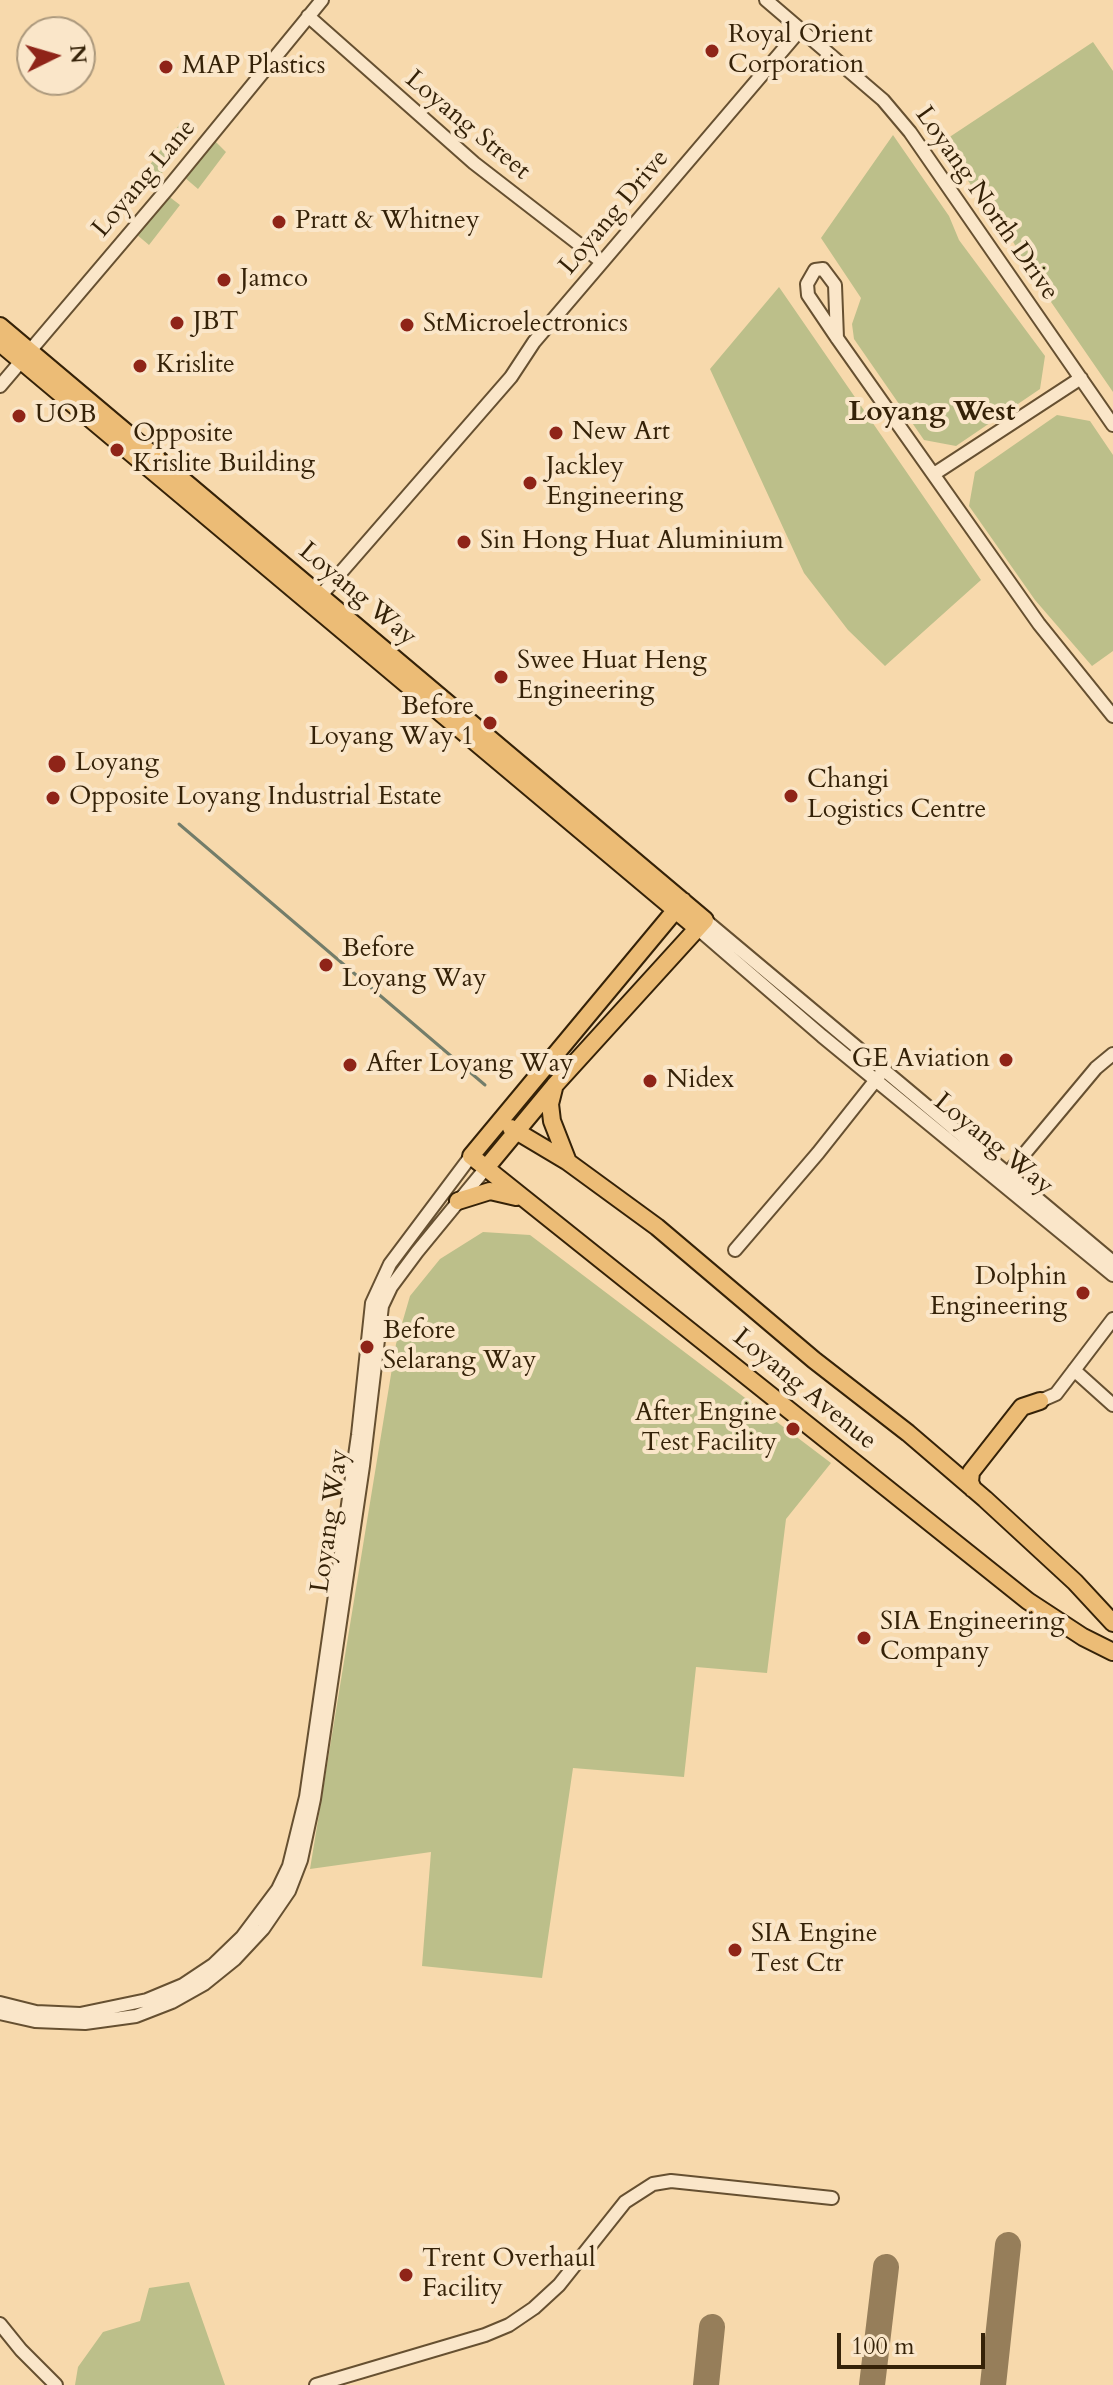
<!DOCTYPE html>
<html>
<head>
<meta charset="utf-8">
<style>
	body { margin:0 }
	#map { position:relative; width:1113px; height:2385px; overflow:hidden; background:#f7d9ac; font-family:Cardo,serif }
	canvas { display:block }
	.north { position:absolute; left:16px; top:16px; width:80px; height:80px; box-sizing:border-box; background:#fae6c9; border:2px solid #ab987c; border-radius:50%; rotate:85deg; font-size:22px; font-weight:700; line-height:32px; text-align:center; color:#352208 }
	.north::after { content:''; display:block; margin:auto; width:28px; height:36px; background:#8f2418; clip-path:polygon(50% 0,100% 100%,50% 72%,0 100%) }
	.scale { position:absolute; left:837px; top:2333px; width:148px; height:36px; box-sizing:border-box; border:4px solid #352208; border-top:0; padding-left:10px; font-size:24px; line-height:28px; white-space:nowrap; color:#352208; -webkit-text-stroke:6px #fae6c9; paint-order:stroke }
</style>
</head>
<body>
<div id="map">
<canvas width="1113" height="2385"></canvas>
<div class="north">N</div>
<div class="scale">100 m</div>
</div>
<script>
const g = document.querySelector('canvas').getContext('2d');
g.lineJoin = 'round';
function fillPath(path, color) { g.fillStyle = color; g.fill(path, 'evenodd'); }
const toPath = rows => new Path2D(rows.map(r => 'M' + r).join(''));
function strokePath(path, color, width, dash) { g.strokeStyle = color; g.lineWidth = width; g.lineCap = dash ? 'butt' : 'round'; g.setLineDash(dash || []); g.stroke(path); }
function drawText(font, color, halo, rows, align = 'center') {
  g.font = font + ' Cardo,serif'; g.lineWidth = 8; g.setLineDash([]); g.textBaseline = 'middle'; g.strokeStyle = halo; g.fillStyle = color; for (const [text, x, y, turn = 0] of rows) {
    g.save(); g.translate(x, y); g.rotate((+turn || 0) * Math.PI / 180); g.textAlign = isNaN(turn) ? turn : align; if (halo) g.strokeText(text, 0, 0); g.fillText(text, 0, 0); g.restore();
  }
}
fillPath(toPath([
	[1093,42,1113,71,1113,392,1029,270,1002,222,977,194,942,142],
	[179,125,192,136,153,184,141,177],
	[893,135,949,216,959,240,1045,356,1040,389,956,446,924,440,854,339,852,324,861,298,821,238],
	[213,139,226,152,198,189,184,177],
	[167,195,180,205,149,245,136,234],
	[779,287,981,580,885,666,848,630,804,573,710,369],
	[1057,415,1090,421,1113,455,1113,651,1092,666,1035,600,969,506,975,472],
	[483,1232,530,1235,831,1463,786,1519,767,1673,696,1667,684,1777,573,1768,542,1978,422,1966,431,1852,310,1869,396,1344,410,1296,440,1259],
	[189,2282,225,2385,75,2385,78,2367,103,2332,140,2321,149,2288]
]), '#bcbf8a');
strokePath(toPath([
	[179,824,485,1085]
]), '#737d6a', 3);
strokePath(toPath([
	[706,2385,712,2327],
	[872,2385,886,2267],
	[993,2385,1008,2245]
]), '#967e5a', 26);
const minor = toPath([
	[766,0,883,100,910,132,1113,425],
	[308,16,474,163,602,262],
	[837,338,835,285,823,269,815,270,807,284,808,295,837,338,1039,624,1113,716],
	[0,386,169,187,322,0],
	[934,474,1081,378],
	[316,601,511,377,534,342,800,30],
	[705,920,1113,1262],
	[697,928,822,1036,1113,1275],
	[1005,1177,1096,1068,1113,1054],
	[735,1250,818,1153,879,1076],
	[1074,1370,1113,1405],
	[1040,1401,1056,1394,1113,1319],
	[0,2003,36,2012,80,2014,147,2000,183,1985,213,1965,242,1937,278,1889,289,1866,306,1797,358,1435,372,1303,390,1264,471,1156],
	[0,2013,35,2021,85,2023,136,2016,172,2002,204,1984,235,1959,263,1929,289,1891,301,1860,314,1799,363,1466,382,1306,391,1287,417,1252,486,1168],
	[0,2324,21,2350,56,2385],
	[316,2385,485,2335,509,2325,534,2308,559,2285,625,2202,653,2184,671,2181,832,2198]
]);
const major = toPath([
	[0,326,705,920,554,1086,486,1168],
	[0,343,697,928],
	[683,901,471,1156,1028,1601,1083,1637,1113,1652],
	[554,1088,550,1104,552,1121,568,1162],
	[511,1128,568,1162,657,1227,814,1360,908,1433,985,1499,1075,1582,1113,1623],
	[458,1201,490,1191,516,1197],
	[973,1489,970,1482,971,1472,1022,1407,1040,1401]
]);
strokePath(minor, '#665031', 16);
strokePath(major, '#352208', 20);
strokePath(minor, '#fae6c9', 12);
strokePath(major, '#ecbc76', 16);
for (const [x, y, r, color] of [
	[712,51,8,"#8f2418"],
	[166,67,8,"#8f2418"],
	[279,222,8,"#8f2418"],
	[224,280,8,"#8f2418"],
	[177,323,8,"#8f2418"],
	[407,325,8,"#8f2418"],
	[140,366,8,"#8f2418"],
	[19,416,8,"#8f2418"],
	[556,433,8,"#8f2418"],
	[117,450,8,"#8f2418"],
	[530,483,8,"#8f2418"],
	[464,542,8,"#8f2418"],
	[501,677,8,"#8f2418"],
	[490,723,8,"#8f2418"],
	[57,764,10,"#8f2418"],
	[791,796,8,"#8f2418"],
	[53,798,8,"#8f2418"],
	[326,965,8,"#8f2418"],
	[1006,1060,8,"#8f2418"],
	[350,1065,8,"#8f2418"],
	[650,1081,8,"#8f2418"],
	[1083,1293,8,"#8f2418"],
	[367,1347,8,"#8f2418"],
	[793,1429,8,"#8f2418"],
	[864,1638,8,"#8f2418"],
	[735,1950,8,"#8f2418"],
	[406,2275,8,"#8f2418"]
]) { const dot = new Path2D(); dot.arc(x, y, r, 0, 2 * Math.PI); g.fillStyle = color; g.fill(dot); strokePath(dot, '#fae6c9', 3); }
drawText('26px', '#352208', '#fae6c9', [
	["Royal Orient",728,36],
	["Corporation",728,66],
	["MAP Plastics",182,67],
	["Pratt & Whitney",295,222],
	["Jamco",240,280],
	["JBT",193,323],
	["StMicroelectronics",423,325],
	["Krislite",156,366],
	["UOB",35,416],
	["New Art",572,433],
	["Opposite",133,435],
	["Krislite Building",133,465],
	["Jackley",546,468],
	["Engineering",546,498],
	["Sin Hong Huat Aluminium",480,542],
	["Swee Huat Heng",517,662],
	["Engineering",517,692],
	["Before",474,708,"right"],
	["Loyang Way 1",474,738,"right"],
	["Loyang",75,764],
	["Changi",807,781],
	["Logistics Centre",807,811],
	["Opposite Loyang Industrial Estate",69,798],
	["Before",342,950],
	["Loyang Way",342,980],
	["GE Aviation",990,1060,"right"],
	["After Loyang Way",366,1065],
	["Nidex",666,1081],
	["Dolphin",1067,1278,"right"],
	["Engineering",1067,1308,"right"],
	["Before",383,1332],
	["Selarang Way",383,1362],
	["After Engine",777,1414,"right"],
	["Test Facility",777,1444,"right"],
	["SIA Engineering",880,1623],
	["Company",880,1653],
	["SIA Engine",751,1935],
	["Test Ctr",751,1965],
	["Trent Overhaul",422,2260],
	["Facility",422,2290]
], 'left');
drawText('26px', '#352208', '#fae6c9', [
	["Loyang Street",467,126,40],
	["Loyang Lane",145,179,-50],
	["Loyang North Drive",986,204,55],
	["Loyang Drive",615,213,-50],
	["Loyang Way",357,595,40],
	["Loyang Way",993,1145,39],
	["Loyang Avenue",804,1390,39],
	["Loyang Way",331,1521,-82]
]);
drawText('bold 28px', '#352208', '#fae6c9', [
	["Loyang West",932,414]
]);
</script>
</body>
</html>
